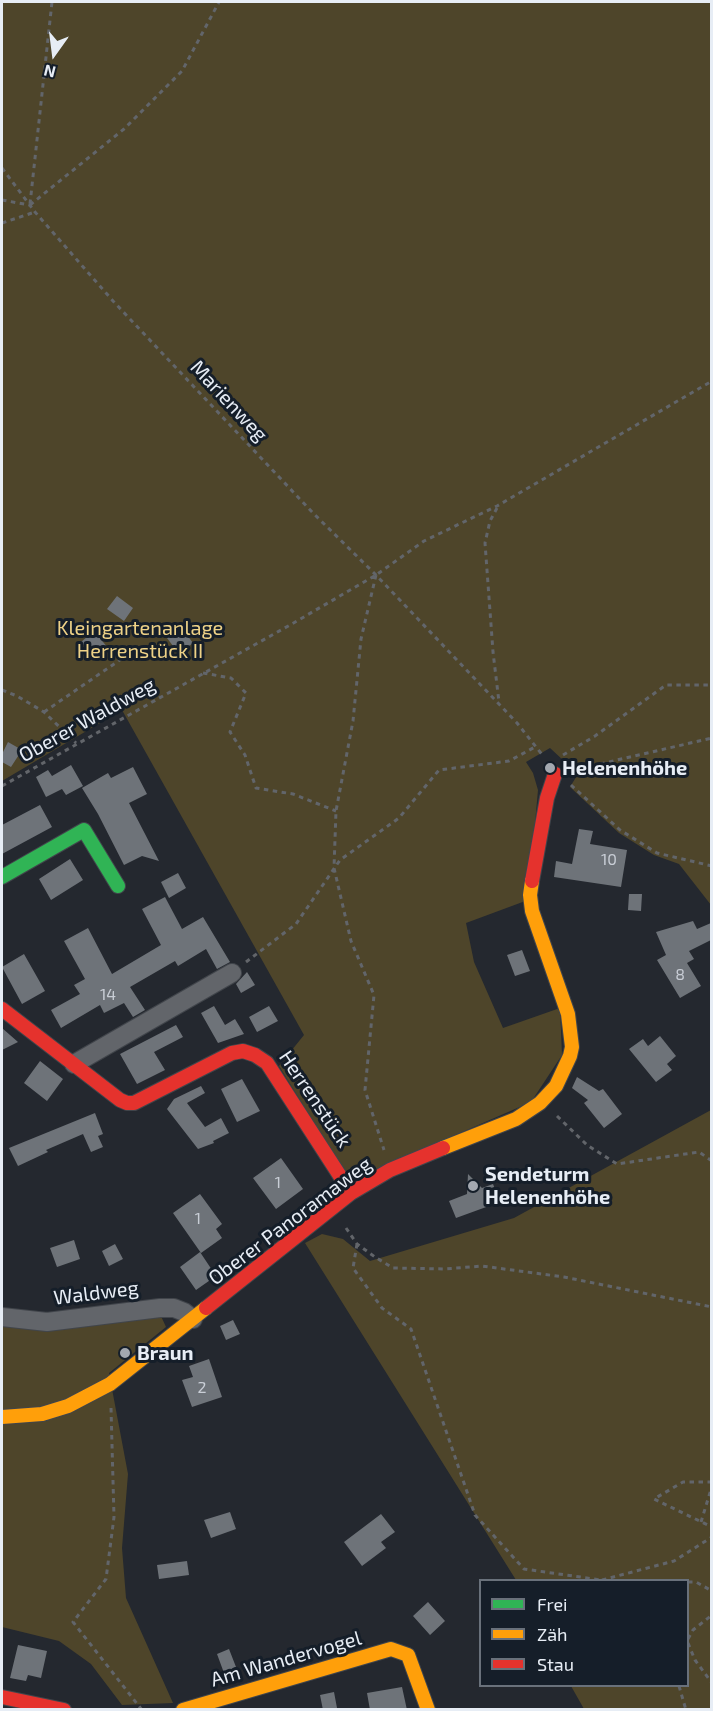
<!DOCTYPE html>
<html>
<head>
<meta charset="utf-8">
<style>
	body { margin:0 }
	#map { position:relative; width:713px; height:1711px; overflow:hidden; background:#24282f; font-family:"Exo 2",sans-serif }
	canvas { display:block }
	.frame { position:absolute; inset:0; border:3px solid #e7edf5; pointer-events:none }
	.legend { position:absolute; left:479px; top:1579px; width:210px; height:108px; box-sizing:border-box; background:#151e29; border:2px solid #69717b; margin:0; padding:8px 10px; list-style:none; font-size:18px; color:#e7edf5 }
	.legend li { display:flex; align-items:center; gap:12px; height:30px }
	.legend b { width:30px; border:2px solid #69717b }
	.north { position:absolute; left:24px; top:24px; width:60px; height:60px; -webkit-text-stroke:4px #151e29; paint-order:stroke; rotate:194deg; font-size:16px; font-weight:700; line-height:24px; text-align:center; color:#e7edf5 }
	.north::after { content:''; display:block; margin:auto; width:21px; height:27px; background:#e7edf5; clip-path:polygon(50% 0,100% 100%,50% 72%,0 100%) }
</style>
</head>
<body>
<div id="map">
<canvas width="713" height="1711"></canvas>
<div class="frame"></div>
<ul class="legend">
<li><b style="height:8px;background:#30b455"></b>Frei</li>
<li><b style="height:8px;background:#ff9f0a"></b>Zäh</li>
<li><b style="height:8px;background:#e5322d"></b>Stau</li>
</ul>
<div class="north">N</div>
</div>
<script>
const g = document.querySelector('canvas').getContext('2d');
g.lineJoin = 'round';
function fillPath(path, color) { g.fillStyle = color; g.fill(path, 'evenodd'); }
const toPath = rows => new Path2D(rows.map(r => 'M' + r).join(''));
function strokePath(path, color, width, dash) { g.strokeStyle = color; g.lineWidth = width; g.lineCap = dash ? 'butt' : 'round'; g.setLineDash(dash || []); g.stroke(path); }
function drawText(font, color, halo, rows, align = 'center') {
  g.font = font + ' "Exo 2",sans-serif'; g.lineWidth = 6; g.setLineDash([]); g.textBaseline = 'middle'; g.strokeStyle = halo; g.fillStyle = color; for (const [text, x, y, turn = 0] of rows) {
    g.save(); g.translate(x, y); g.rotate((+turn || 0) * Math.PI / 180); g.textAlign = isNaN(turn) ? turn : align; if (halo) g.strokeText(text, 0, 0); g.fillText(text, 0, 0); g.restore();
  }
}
fillPath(toPath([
	[2,2,711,2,711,905,679,864,654,855,619,833,570,787,578,774,550,748,526,762,533,773,538,790,528,900,466,923,474,962,503,1028,560,1008,562,1055,531,1102,350,1181,279,1066,304,1035,122,710,2,781],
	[711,1110,711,1709,584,1709,571,1686,688,1686,688,1580,516,1580,305,1243,322,1234,343,1239,370,1261,514,1218],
	[160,1314,166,1327,109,1373,128,1474,122,1548,126,1598,173,1703,122,1705,91,1664,59,1641,2,1627,2,1322]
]), '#4e452a');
fillPath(toPath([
	[117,596,133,608,124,621,107,609],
	[181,627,193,643,179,654,167,638],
	[94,631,108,648,95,658,81,642],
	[8,742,22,750,11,767,2,762,2,754],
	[71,765,83,786,66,795,62,789,46,797,36,777,48,770,52,776],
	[133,767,147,794,129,803,159,861,142,856,124,865,98,814,82,788,108,773,111,778],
	[40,805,52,827,2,854,2,825],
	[579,829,593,831,590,844,627,850,621,887,554,877,556,861,572,864],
	[70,859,83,880,51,900,39,879],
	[178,873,186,888,169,898,161,882],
	[629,894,642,894,641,911,628,910],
	[165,897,182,929,203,917,230,962,217,969,206,949,178,966,175,961,130,987,145,1010,133,1017,124,1003,104,1013,100,1005,61,1028,51,1010,80,994,74,985,85,979,64,941,88,928,112,974,161,945,142,909],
	[693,921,697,929,711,923,711,940,689,951,694,959,687,963,701,986,680,998,657,960,666,955,656,932],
	[522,950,530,971,515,976,507,955],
	[24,954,45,991,22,1004,2,967],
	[247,972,255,985,241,993,236,984],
	[214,1006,225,1025,235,1019,244,1034,218,1043,201,1013],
	[269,1006,278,1021,257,1032,249,1017],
	[176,1025,183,1037,154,1052,165,1070,137,1084,120,1054],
	[2,1028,18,1042,2,1050],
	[660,1036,676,1056,667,1064,672,1070,656,1082,629,1049,643,1039,648,1046],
	[40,1061,63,1079,47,1101,24,1083],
	[577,1077,599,1091,603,1089,622,1114,604,1128,584,1103,588,1100,572,1088],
	[242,1079,260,1111,237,1122,221,1089],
	[201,1086,205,1093,187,1103,205,1127,221,1118,229,1133,213,1141,214,1143,198,1149,167,1109,174,1099],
	[95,1113,103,1134,98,1136,103,1147,91,1152,83,1134,46,1150,48,1152,18,1166,9,1148],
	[281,1158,303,1189,276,1209,253,1178],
	[468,1174,482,1188,493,1184,500,1202,456,1218,449,1201,467,1194],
	[200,1194,222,1224,216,1229,222,1238,201,1253,173,1213],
	[74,1240,80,1259,57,1267,50,1248],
	[115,1244,123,1259,109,1266,102,1251],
	[200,1252,216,1276,196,1290,180,1267],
	[233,1320,240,1334,226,1340,220,1326],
	[209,1359,222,1397,192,1407,182,1380,193,1377,189,1366],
	[230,1512,236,1529,211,1538,204,1520],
	[381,1514,395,1532,381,1542,386,1548,362,1566,344,1542],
	[187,1561,189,1575,159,1579,157,1565],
	[428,1602,445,1621,430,1635,413,1616],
	[18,1645,47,1651,41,1678,28,1675,26,1681,10,1678],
	[229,1649,236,1667,224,1673,217,1654],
	[402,1687,407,1710,370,1710,367,1693],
	[334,1692,337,1708,323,1710,320,1695]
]), '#6e7379');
const street = toPath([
	[74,1064,232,973],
	[2,1317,47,1322,160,1308,174,1308,184,1312,193,1319]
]);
const fast = toPath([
	[2,877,84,830,118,886]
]);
const slow = toPath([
	[443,1148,516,1119,540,1103,556,1086,570,1056,572,1047,568,1014,532,911,530,895,532,881],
	[2,1417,42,1414,68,1406,110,1384,206,1308],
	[183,1710,391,1649,408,1655,428,1710]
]);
const jam = toPath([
	[532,881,547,798,555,774],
	[2,1009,120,1100,127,1103,134,1103,232,1053,243,1051,255,1055,267,1063,351,1193],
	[206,1308,351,1193,390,1170,443,1148],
	[2,1697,64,1710]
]);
strokePath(street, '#41454b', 20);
strokePath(fast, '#41454b', 16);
strokePath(slow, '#41454b', 16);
strokePath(jam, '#41454b', 16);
strokePath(toPath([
	[2,168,35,212,113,301,313,513,376,575,517,723,544,757],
	[2,200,29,205],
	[30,204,52,2],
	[30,205,124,129,182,71,219,2],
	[2,223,35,212],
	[497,508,490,521,485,543,493,652,499,702],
	[376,575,361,639,353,721,336,811,334,868,351,941,374,995,365,1090,384,1150],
	[203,673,231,678,246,693,230,732,245,755,256,788,293,794,336,811],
	[2,690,17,696,44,712,76,743],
	[44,712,133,651],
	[563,755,595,736,666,685,712,685],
	[574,770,712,738],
	[571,785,620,830,657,853,712,866],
	[2,786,290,625,376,575,424,541,497,506,712,381],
	[246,962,296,924,340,860,399,818,439,770,509,761,535,747],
	[557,1116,587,1145,617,1164,699,1152,712,1161],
	[346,1228,357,1244,375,1257,393,1268,445,1269,482,1266,564,1277,712,1307],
	[357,1244,353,1268,382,1308,411,1329,475,1515,524,1569,601,1580],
	[111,1408,114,1517,106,1579,73,1622,142,1710],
	[712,1482,683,1482,654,1499,712,1527],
	[701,1522,712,1486],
	[602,1580,674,1561,712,1537],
	[688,1582,696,1582,712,1591],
	[688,1639,693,1630,712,1615],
	[688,1643,695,1660,712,1683],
	[679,1686,686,1710]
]), '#62656a', 3, [4.5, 4.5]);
strokePath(street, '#62656a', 18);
strokePath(fast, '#30b455', 14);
strokePath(slow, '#ff9f0a', 14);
strokePath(jam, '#e5322d', 14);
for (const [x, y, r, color] of [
	[550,768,6,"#a3a8b0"],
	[473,1186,6,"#a3a8b0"],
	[125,1353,6,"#a3a8b0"]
]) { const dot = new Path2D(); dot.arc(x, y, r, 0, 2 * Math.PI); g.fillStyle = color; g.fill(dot); strokePath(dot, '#151e29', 2); }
drawText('16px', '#c9ced6', null, [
	["10",609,860],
	["8",680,975],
	["14",108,995],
	["1",278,1183],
	["1",198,1219],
	["2",202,1388]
]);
drawText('20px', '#e7edf5', '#151e29', [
	["Marienweg",229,401,47],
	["Oberer Waldweg",87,720,-29],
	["Herrenstück",315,1099,56],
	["Oberer Panoramaweg",290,1221,-37],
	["Waldweg",96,1293,-7],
	["Am Wandervogel",286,1659,-16]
]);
drawText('20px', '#eed287', '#151e29', [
	["Kleingartenanlage",140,628],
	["Herrenstück II",140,651]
]);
drawText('bold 20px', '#e7edf5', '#151e29', [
	["Helenenhöhe",562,768],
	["Sendeturm",485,1174],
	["Helenenhöhe",485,1197],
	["Braun",137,1353]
], 'left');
</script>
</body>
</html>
